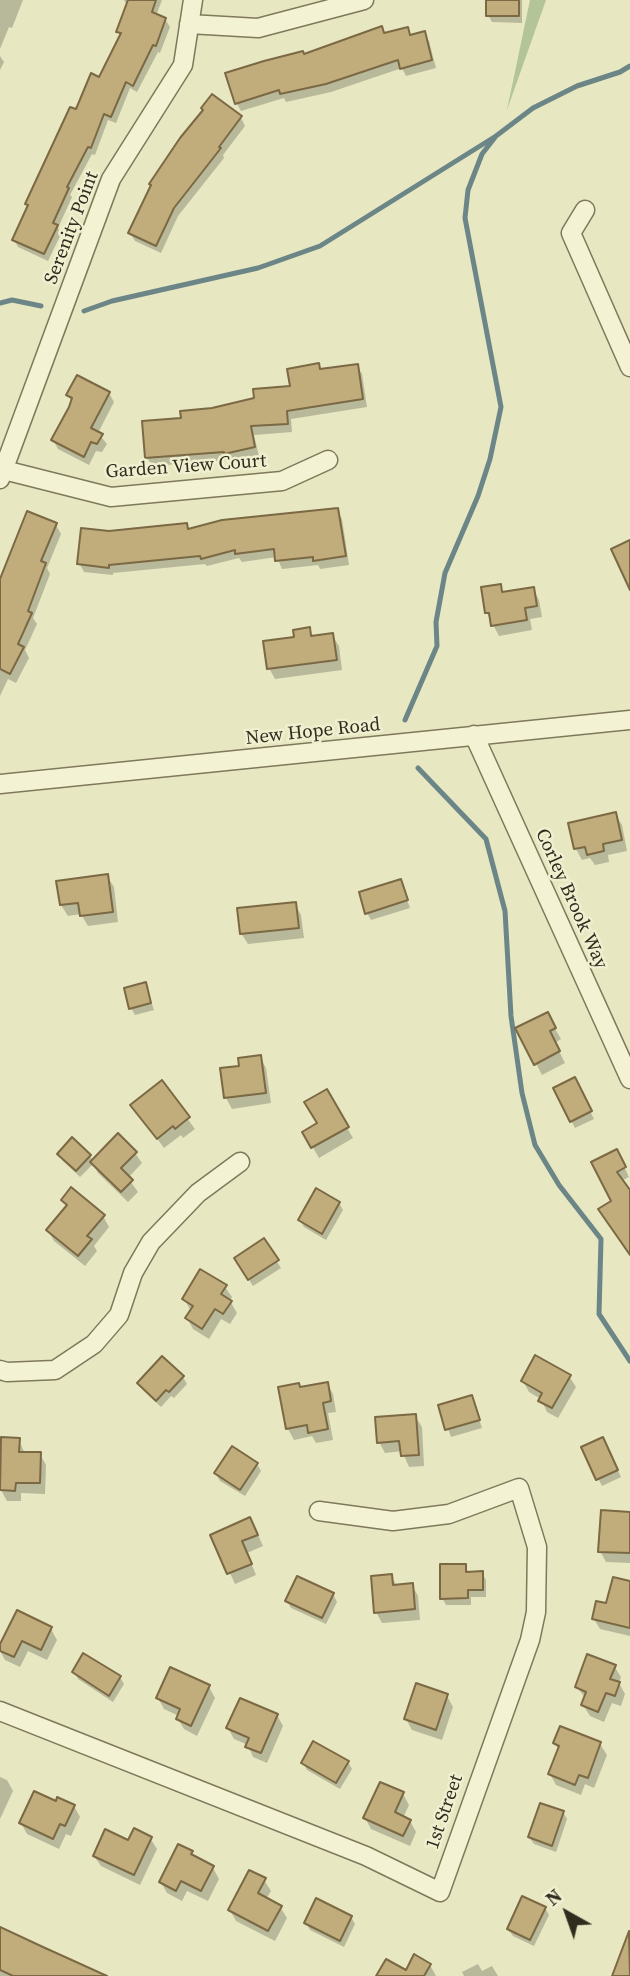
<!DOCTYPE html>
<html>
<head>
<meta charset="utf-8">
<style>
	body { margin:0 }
	#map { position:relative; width:630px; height:1976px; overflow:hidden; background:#e7e7c2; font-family:"Source Serif 4",serif }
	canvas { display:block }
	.north { position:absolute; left:532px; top:1878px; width:70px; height:70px; -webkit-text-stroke:5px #f0efd0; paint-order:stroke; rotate:320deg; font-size:19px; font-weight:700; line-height:28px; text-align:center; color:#302c1e }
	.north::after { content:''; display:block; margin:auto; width:24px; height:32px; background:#302c1e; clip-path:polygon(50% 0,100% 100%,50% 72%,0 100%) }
</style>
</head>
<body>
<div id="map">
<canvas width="630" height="1976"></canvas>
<div class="north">N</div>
</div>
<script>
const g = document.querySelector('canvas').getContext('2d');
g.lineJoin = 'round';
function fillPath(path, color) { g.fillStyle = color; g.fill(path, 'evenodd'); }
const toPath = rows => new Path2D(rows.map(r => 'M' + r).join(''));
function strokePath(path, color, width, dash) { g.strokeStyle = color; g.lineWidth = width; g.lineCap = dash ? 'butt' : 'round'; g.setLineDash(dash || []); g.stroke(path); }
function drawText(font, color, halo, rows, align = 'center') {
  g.font = font + ' "Source Serif 4",serif'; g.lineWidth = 5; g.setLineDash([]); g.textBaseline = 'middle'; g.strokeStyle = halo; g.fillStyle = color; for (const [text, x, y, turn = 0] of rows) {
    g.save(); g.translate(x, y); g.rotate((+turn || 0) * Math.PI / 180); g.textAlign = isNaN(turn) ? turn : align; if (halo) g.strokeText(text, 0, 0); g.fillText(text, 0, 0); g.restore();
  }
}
fillPath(toPath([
	[530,0,546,0,507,110]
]), '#b2c498');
fillPath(toPath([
	[0,0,23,0,12,28,9,27,0,49],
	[124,0,162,0,156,16,165,19,170,27,160,53,158,52,137,92,130,88,116,123,108,120,95,155,92,154,70,195,72,197,58,228,61,234,48,261,18,247,14,239,29,208,27,204,77,112,100,79,121,36,118,31,128,7],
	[488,0,522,0,522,23,492,22,488,15],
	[381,28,385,35,407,29,412,37,424,33,429,41,436,68,406,76,402,68,331,92,286,102,284,98,241,111,237,104,227,74,304,56],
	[0,56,4,62,0,70],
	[241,118,245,126,223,155,224,158,178,216,161,253,135,241,130,233],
	[318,365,321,371,357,366,362,374,367,407,291,419,292,432,254,435,259,456,231,462,230,460,152,466,147,457,183,419,292,387],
	[109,393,114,402,98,433,107,444,102,452,96,451,89,465,58,449,53,440,72,402,68,395],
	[337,510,342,519,349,565,320,569,318,565,282,569,277,557,242,562,239,558,207,566,205,564,113,573,113,575,84,572,79,563,109,533,186,525,190,531],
	[56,525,61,534,47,568,50,574,33,618,37,624,25,650,29,658,16,683,8,679,0,696,0,588],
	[500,586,505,594,533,589,539,600,542,617,530,619,532,630,499,636,487,613],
	[309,629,314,637,332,635,339,646,342,670,275,679,269,668,296,638],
	[615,814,622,825,627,851,608,855,609,862,595,865,590,858,582,860,576,849,570,824],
	[107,876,114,887,118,922,88,926,81,914,68,916,61,905],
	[400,881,410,908,371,920,367,913],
	[295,904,301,915,304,938,248,944,241,933],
	[145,984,154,1010,135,1015,131,1008],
	[553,1025,561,1039,555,1043,565,1063,542,1075,518,1029],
	[260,1057,266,1068,271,1103,232,1109,226,1098,241,1067],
	[574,1080,594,1119,575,1128,555,1089],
	[161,1083,195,1129,183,1138,181,1135,164,1148,133,1105],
	[326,1092,353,1138,319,1158,304,1132,319,1124],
	[135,1153,142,1163,128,1178,138,1192,128,1202,98,1173,93,1164,80,1177,63,1161,59,1154,90,1156,93,1161],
	[621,1160,629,1177,621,1181,630,1193,630,1254,613,1201,593,1163],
	[63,1200,103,1216,109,1227,94,1246,97,1251,85,1266,54,1241,48,1230,67,1207],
	[339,1203,343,1210,326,1240,304,1227,300,1220],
	[264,1241,281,1268,253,1286,236,1259],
	[225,1287,232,1297,230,1301,237,1313,230,1324,221,1319,209,1339,193,1329,187,1318,191,1311,184,1299],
	[569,1376,576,1387,558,1418,547,1412,541,1399,529,1392,523,1381],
	[183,1377,187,1384,174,1398,171,1396,161,1407,143,1390,139,1383],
	[327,1383,333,1394,336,1412,328,1413,333,1440,316,1443,312,1436,294,1440,288,1429,280,1389,300,1389],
	[472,1397,482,1428,451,1437,440,1406],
	[415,1416,422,1427,424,1466,409,1467,402,1451,385,1453,379,1442],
	[19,1440,25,1454,40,1454,46,1465,45,1494,21,1493,21,1501,7,1501,1,1490],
	[606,1446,621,1477,602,1486,583,1448],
	[257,1464,261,1471,245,1496,220,1481,216,1474],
	[630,1513,630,1563,606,1562,600,1551],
	[256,1530,263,1546,247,1553,256,1575,235,1584,213,1536],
	[465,1566,469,1573,482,1573,486,1580,486,1597,471,1597,471,1605,446,1605,442,1598],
	[391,1576,397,1586,412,1585,418,1596,420,1620,382,1623,376,1612],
	[630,1583,630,1636,600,1629,594,1619],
	[333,1594,337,1602,326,1624,291,1608,287,1601],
	[51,1629,57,1640,47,1660,28,1651,20,1667,5,1660,0,1651,0,1648],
	[614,1666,621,1677,619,1683,625,1694,621,1706,612,1703,604,1722,590,1716,583,1705,586,1699,577,1687],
	[74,1672,120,1677,124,1684,113,1702,78,1679],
	[209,1687,215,1698,197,1736,184,1729,178,1719,179,1716,164,1709,158,1698],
	[447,1696,453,1707,442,1740,412,1730,406,1719],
	[277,1715,283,1726,267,1763,253,1757,248,1745,234,1739,228,1728],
	[555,1743,600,1744,607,1755,594,1788,585,1784,581,1795,556,1785,550,1774,559,1751],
	[348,1762,352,1769,340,1789,307,1770,303,1763],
	[0,1777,7,1780,13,1791,0,1819],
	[403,1794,409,1805,403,1818,410,1821,416,1832,410,1846,371,1829,365,1818],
	[57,1803,74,1806,80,1817,71,1836,66,1834,59,1849,27,1834,21,1823],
	[563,1812,567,1819,556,1852,534,1844,529,1837],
	[150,1838,157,1849,140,1885,101,1866,94,1856,129,1842],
	[192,1853,195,1858,213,1868,219,1879,208,1901,187,1891,182,1901,167,1893,161,1882],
	[264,1880,271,1891,266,1899,280,1907,287,1918,275,1941,236,1921,230,1910],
	[545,1908,549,1915,534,1946,513,1936,508,1929],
	[351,1917,355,1924,344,1947,310,1930,306,1923],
	[0,1932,101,1975,102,1973,109,1976,0,1976],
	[478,1964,482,1971,492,1966,498,1976,464,1976,462,1972],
	[430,1965,436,1976,378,1976,406,1972]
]), '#0003');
strokePath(toPath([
	[0,303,12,300,41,306],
	[84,311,112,301,258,268,320,246,496,136,533,108,577,86,620,72,630,66],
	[405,720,437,646,436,622,445,573,478,496,490,459,501,407,465,218,468,190,482,154,496,136],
	[418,768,486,839,505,911,511,1016,522,1093,535,1145,559,1185,601,1239,599,1314,630,1361]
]), '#6c8687', 5);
const building = toPath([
	[128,0,156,0,152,12,166,18,156,46,153,45,133,86,126,82,111,117,104,114,91,148,88,147,67,187,69,188,53,223,58,225,44,254,12,240,28,205,25,204,70,107,76,109,91,73,99,77,121,33,116,32,128,0],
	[486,0,519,0,519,16,486,16,486,0],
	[382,26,384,33,408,27,410,35,425,31,432,60,400,69,398,60,326,84,280,94,279,90,235,104,225,73,264,61,303,51,304,54,382,26],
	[212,94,242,116,219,147,221,148,174,208,156,246,128,233,151,185,149,184,180,138,203,110,201,108,212,94],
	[319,363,320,369,358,364,363,399,287,411,288,424,251,426,255,447,224,454,224,452,145,458,142,421,181,418,180,411,212,408,254,398,253,389,290,386,287,369,319,363],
	[77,375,110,392,91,428,103,434,97,444,91,442,84,457,51,440,69,407,72,398,66,395,77,375],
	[338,508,346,556,313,561,313,557,275,561,274,549,235,554,235,550,201,559,200,556,109,565,109,568,77,564,81,528,109,531,187,523,188,529,222,520,338,508],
	[27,511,57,523,41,561,46,563,28,611,32,613,18,644,24,647,10,674,0,669,0,579,27,511],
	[630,540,630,590,611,549,630,540],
	[501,584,502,592,534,587,537,606,525,608,527,620,491,626,489,613,485,613,481,587,501,584],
	[310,627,311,636,333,633,337,660,267,669,263,641,294,637,293,630,310,627],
	[616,812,622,840,603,844,604,851,587,855,585,847,574,849,568,823,616,812],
	[108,874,113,912,80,916,78,903,60,905,56,881,108,874],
	[401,879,408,900,365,914,359,892,401,879],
	[296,902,299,928,240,934,237,908,296,902],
	[146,982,151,1003,129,1009,124,988,146,982],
	[548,1012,556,1028,550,1031,560,1051,534,1065,515,1028,548,1012],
	[261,1055,266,1093,224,1098,220,1068,239,1066,238,1058,261,1055],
	[575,1077,592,1111,570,1122,553,1088,575,1077],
	[162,1080,190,1117,175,1129,173,1126,157,1139,130,1105,162,1080],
	[327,1089,349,1127,311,1148,302,1132,317,1123,304,1102,327,1089],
	[118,1133,137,1152,121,1168,133,1180,121,1192,90,1162,118,1133],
	[72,1137,91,1155,76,1171,57,1154,72,1137],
	[617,1149,626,1167,617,1172,630,1190,630,1255,598,1209,611,1201,591,1162,617,1149],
	[71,1187,105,1215,87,1236,92,1239,78,1256,46,1230,67,1205,61,1200,71,1187],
	[316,1188,340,1202,322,1234,298,1220,316,1188],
	[264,1238,279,1260,248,1280,234,1258,264,1238],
	[200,1269,227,1285,221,1294,232,1301,223,1314,215,1309,202,1329,185,1318,193,1306,182,1299,200,1269],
	[535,1355,571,1375,552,1408,538,1401,542,1393,521,1381,535,1355],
	[162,1356,184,1376,169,1392,166,1390,156,1401,137,1383,162,1356],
	[328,1382,331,1401,323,1403,328,1429,308,1433,307,1425,286,1429,278,1387,299,1383,300,1387,328,1382],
	[472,1395,480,1420,445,1430,438,1405,472,1395],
	[416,1414,419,1455,401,1456,399,1441,377,1443,375,1417,416,1414],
	[1,1437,20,1438,19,1452,41,1452,40,1483,16,1483,15,1491,0,1490,1,1437],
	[603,1437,618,1470,596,1480,581,1447,603,1437],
	[232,1446,258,1463,240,1490,214,1473,232,1446],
	[601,1510,630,1512,630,1553,598,1552,601,1510],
	[250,1517,258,1535,242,1541,252,1564,227,1574,210,1535,250,1517],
	[440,1564,466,1564,466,1572,483,1571,483,1590,468,1590,468,1598,440,1599,440,1564],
	[392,1574,393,1585,413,1583,415,1609,374,1613,371,1576,392,1574],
	[297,1576,334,1593,322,1618,285,1601,297,1576],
	[613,1577,630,1581,630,1628,592,1619,596,1601,606,1603,613,1577],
	[17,1610,52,1627,41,1650,22,1641,14,1657,0,1651,0,1644,17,1610],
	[83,1653,121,1676,109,1696,72,1672,83,1653],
	[587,1654,616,1665,610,1679,620,1682,615,1696,606,1693,598,1712,581,1705,586,1692,575,1687,587,1654],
	[170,1667,210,1685,191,1726,176,1719,180,1709,156,1698,170,1667],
	[416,1683,448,1694,436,1730,404,1719,416,1683],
	[240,1698,278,1714,261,1753,245,1747,249,1738,226,1728,240,1698],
	[560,1726,601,1742,588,1778,579,1775,575,1785,548,1774,559,1746,553,1743,560,1726],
	[313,1741,349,1761,336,1783,301,1763,313,1741],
	[380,1782,404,1792,395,1812,411,1820,403,1836,363,1818,380,1782],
	[34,1791,56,1801,57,1797,75,1805,65,1826,60,1824,53,1839,19,1823,34,1791],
	[540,1803,564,1811,552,1846,528,1837,540,1803],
	[134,1828,152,1837,134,1875,93,1856,105,1829,128,1840,134,1828],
	[178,1844,193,1851,191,1854,214,1866,201,1891,181,1881,176,1891,159,1882,178,1844],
	[249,1870,266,1878,258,1893,282,1906,268,1931,228,1910,249,1870],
	[522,1896,546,1907,530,1940,507,1929,522,1896],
	[316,1898,352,1916,340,1941,304,1923,316,1898],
	[0,1927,43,1947,107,1976,13,1976,0,1970,0,1927],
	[629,1931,630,1976,612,1976,629,1931],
	[414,1954,431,1964,424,1976,376,1976,386,1959,406,1970,414,1954]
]);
fillPath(building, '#c1ac7c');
strokePath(building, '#7b6944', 2);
const minor = toPath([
	[189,24,258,28,364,0],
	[585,210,571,233,630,367],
	[4,470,111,497,282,481,328,460],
	[0,479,111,179,183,65,193,0],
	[474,735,630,1079],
	[0,784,630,720],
	[0,1370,7,1372,55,1370,94,1344,119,1315,133,1273,151,1242,198,1193,240,1162],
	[0,1711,366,1856,440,1892,530,1640,536,1612,537,1547,519,1488,449,1514,393,1521,319,1511]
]);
strokePath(minor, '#7f785b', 21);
strokePath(minor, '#f3f3d4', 18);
drawText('19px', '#302c1e', '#f0efd0', [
	["Serenity Point",72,228,-69],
	["Garden View Court",186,467,-4],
	["New Hope Road",313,732,-6],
	["Corley Brook Way",571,899,66],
	["1st Street",445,1812,-71]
]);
</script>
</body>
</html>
